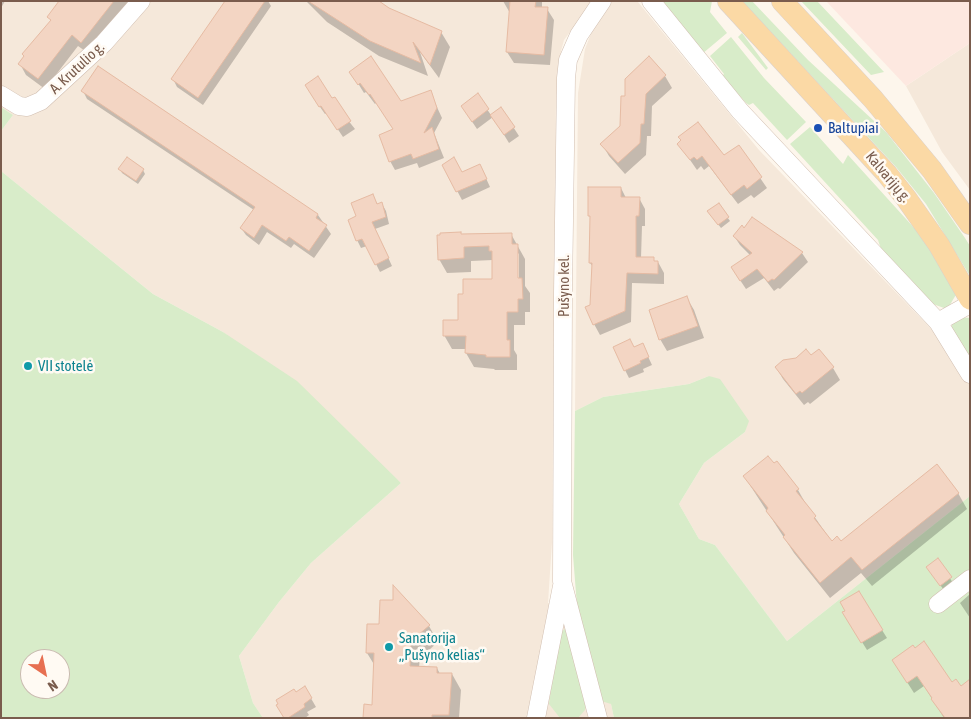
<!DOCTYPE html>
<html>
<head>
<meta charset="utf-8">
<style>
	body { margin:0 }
	#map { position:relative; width:971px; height:719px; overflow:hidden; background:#fdf6ec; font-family:"Asap Condensed",sans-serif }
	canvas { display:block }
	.frame { position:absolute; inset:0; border:2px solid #7a5c4d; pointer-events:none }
	.north { position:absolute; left:20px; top:649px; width:50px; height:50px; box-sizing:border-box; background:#fffaf3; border:1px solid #cabbb1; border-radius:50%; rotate:146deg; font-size:14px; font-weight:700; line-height:20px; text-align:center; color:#7a5c4d }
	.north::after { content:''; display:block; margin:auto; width:18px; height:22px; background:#e76f51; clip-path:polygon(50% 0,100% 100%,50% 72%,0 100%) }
</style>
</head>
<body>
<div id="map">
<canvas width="971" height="719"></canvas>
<div class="frame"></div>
<div class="north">N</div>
</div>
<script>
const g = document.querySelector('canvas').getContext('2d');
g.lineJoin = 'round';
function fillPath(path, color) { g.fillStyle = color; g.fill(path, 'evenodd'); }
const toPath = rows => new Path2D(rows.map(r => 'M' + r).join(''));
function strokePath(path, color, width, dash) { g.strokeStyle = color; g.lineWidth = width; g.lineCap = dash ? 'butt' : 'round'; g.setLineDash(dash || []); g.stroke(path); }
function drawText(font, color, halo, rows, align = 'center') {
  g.font = font + ' "Asap Condensed",sans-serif'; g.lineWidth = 5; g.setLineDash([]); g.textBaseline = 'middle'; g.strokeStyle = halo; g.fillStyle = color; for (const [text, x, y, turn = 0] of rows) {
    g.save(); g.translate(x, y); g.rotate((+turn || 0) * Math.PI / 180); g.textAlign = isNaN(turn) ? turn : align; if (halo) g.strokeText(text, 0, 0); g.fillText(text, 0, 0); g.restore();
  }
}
fillPath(toPath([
	[1,1,593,1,564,40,561,51,556,101,552,542,548,603,577,606,611,704,614,718,263,718,253,703,239,656,279,602,311,563,401,483,223,332,153,294,1,171,1,131,13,115,1,107],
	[612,1,638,2,759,150,936,334,970,385,970,496,787,641,715,545,699,539,679,504,704,463,745,432,748,421,709,376,689,384,603,397,575,411,578,93,585,49,592,31],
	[970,43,970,190,942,152,906,86]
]), '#f5e8da');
fillPath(toPath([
	[826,1,970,1,970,43,906,86]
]), '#fde8e0');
fillPath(toPath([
	[661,1,712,1,710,12,727,33,702,54],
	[742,1,752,1,808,60,886,132,934,193,965,238,970,246,970,276,926,204,896,167],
	[801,1,817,1,884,72,871,75],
	[742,33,768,68,766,70,738,37],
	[731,37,764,78,806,122,787,140,753,103,749,105,746,103,722,76,724,74,710,56],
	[1,107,13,115,1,131],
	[810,127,843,164,848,155,916,230,930,249,957,293,948,308,944,308,933,304,881,249,878,240,790,144],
	[1,171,153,294,223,332,297,381,401,483,311,563,279,602,239,656,253,703,263,718,1,718],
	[30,659,60,659,60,689,30,689],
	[959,317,970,318,970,360,952,328,952,324],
	[709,376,720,379,749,421,745,432,704,463,679,504,699,539,715,545,787,641,970,496,970,718,614,718,611,704,598,700,577,606,573,555,575,411,603,397,689,384],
	[565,629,568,630,586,706,585,710,578,718,560,718,549,704,558,637,562,631]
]), '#d8ecc9');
fillPath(toPath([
	[1,1,5,1,1,8],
	[61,1,132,1,88,53,78,46,45,89,26,75,20,64,52,21,49,17],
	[227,1,268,1,271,6,203,105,177,87,173,79],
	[306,1,377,1,389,9,441,32,450,47,439,78,420,52,428,76,379,56,327,22],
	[503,1,542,1,542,8,547,9,554,20,550,65,514,63,507,52,510,13],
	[351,72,400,103,430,92,442,118,434,133,444,158,419,168,417,163,395,170,390,161,395,130,376,103,375,104,366,92,364,93],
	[665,76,672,88,652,106,651,136,647,136,646,155,625,174,609,156,602,144,622,127,626,97],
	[83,91,318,215,331,234,314,258,294,244,291,248,267,232,259,245,246,235,241,228,254,210,87,99],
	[311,94,332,100,355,129,343,137,327,113,325,114],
	[477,95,491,115,501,108,519,136,509,143,493,117,477,129,467,114],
	[679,144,724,157,738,146,767,188,754,198,751,195,738,204,709,166,704,170,701,166,697,170],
	[480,165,490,187,462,200,444,166,462,173],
	[120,169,143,170,145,174,138,184,122,173],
	[621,188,626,198,639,198,645,209,645,226,642,226,641,258,653,259,655,262,658,262,664,273,664,284,632,283,631,322,600,335,594,324,591,306,593,267,590,263,591,219,589,215],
	[373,196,378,205,382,204,386,211,389,224,375,229,392,266,380,272,367,246,361,248,357,240,357,216],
	[718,204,730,221,721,228,711,215],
	[511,234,525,259,525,286,530,293,530,312,525,312,525,325,514,325,514,350,517,355,517,370,495,370,494,369,474,367,466,353,466,349,452,349,444,335,459,322,464,295,493,280,493,260,471,261,471,272,447,273,439,259,461,235],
	[516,251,519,254,519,285,517,285],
	[734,236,802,253,808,262,780,289,778,288,774,291,764,278,746,289,738,277,751,256,740,245],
	[687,298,694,310,704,338,667,351,660,339],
	[642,344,652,365,643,369,644,372,629,378,625,370,634,348],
	[811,357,833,368,840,380,810,404,808,402,804,405,783,379,776,367],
	[777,463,798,490,807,506,832,542,840,543,958,493,967,509,872,586,861,573,830,598,794,553,744,476],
	[938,560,955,586,946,593,928,568],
	[394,588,429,626,438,642,420,658,419,667,437,668,440,674,452,674,461,690,459,718,364,718,373,706,375,666,367,653,380,625,394,602],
	[970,594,970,618,960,603],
	[846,611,882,630,887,638,867,650,844,613],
	[913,647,970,718,944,718,924,686,914,693,900,671],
	[305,688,316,707,307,712,309,715,305,718,288,718,296,694]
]), '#0003');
const building = toPath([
	[59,1,114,1,81,43,72,35,38,79,18,64,24,56,22,54,51,20,47,17,59,1],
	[225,1,265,1,198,98,171,79,225,1],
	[308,1,379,1,389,8,442,31,430,65,413,42,421,63,370,41,308,1],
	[510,1,536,1,535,7,548,7,544,55,506,52,510,1],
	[371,56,401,101,431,90,437,108,424,133,432,127,439,149,413,159,411,154,389,162,379,135,393,129,370,94,369,95,360,83,358,85,349,72,371,56],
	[649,56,666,75,646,94,644,124,641,124,640,143,618,163,600,144,620,126,621,96,625,96,625,79,649,56],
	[98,66,318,214,316,218,327,225,309,251,289,237,286,241,262,225,254,238,240,228,255,207,81,91,98,66],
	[318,76,332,98,335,97,351,121,337,130,321,106,319,107,305,85,318,76],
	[478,93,489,109,472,122,461,106,478,93],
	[501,107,515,127,504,135,490,115,501,107],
	[698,122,724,155,739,145,762,177,747,189,744,185,731,195,702,156,697,160,694,157,690,160,677,144,681,140,678,137,698,122],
	[127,157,144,169,136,181,118,169,127,157],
	[454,157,462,172,480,164,487,179,456,192,442,165,454,157],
	[588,187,621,187,621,197,640,197,639,216,636,216,636,257,654,257,654,261,658,261,658,274,627,273,625,311,593,325,585,307,590,305,592,263,589,263,590,216,588,216,588,187],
	[373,194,377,204,382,202,386,217,372,222,389,258,375,265,362,239,356,241,348,220,356,216,351,203,373,194],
	[719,203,729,217,718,225,707,211,719,203],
	[752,217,803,252,774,280,772,279,768,282,757,269,740,281,731,267,752,253,733,236,742,225,744,228,752,217],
	[461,232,461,234,512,233,512,244,518,244,518,278,522,278,523,299,518,299,518,312,507,312,507,340,510,340,510,357,486,357,486,355,465,353,466,336,443,336,443,320,458,320,458,294,463,294,463,279,492,279,492,251,489,251,489,246,464,247,464,258,438,260,437,235,440,235,440,233,461,232],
	[687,296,698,326,659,340,649,310,687,296],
	[630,339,634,347,643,343,649,357,640,361,641,363,624,371,613,347,630,339],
	[806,349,811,355,819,349,834,367,802,393,800,391,796,394,775,367,783,360,796,358,806,349],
	[768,456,774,463,777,461,799,489,796,491,816,516,814,518,832,541,837,536,841,541,937,464,959,493,862,570,851,557,820,583,783,537,785,535,766,511,768,508,743,476,768,456],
	[938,558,952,577,940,586,926,567,938,558],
	[393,585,430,625,411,641,410,666,437,667,437,673,452,673,449,715,432,715,432,718,363,718,364,704,372,705,374,653,366,653,367,624,379,624,380,600,393,600,393,585],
	[859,591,883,630,861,643,842,612,845,611,840,602,859,591],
	[924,641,952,682,956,679,961,686,970,679,970,718,945,718,931,699,932,698,917,676,907,683,892,660,913,645,915,648,924,641],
	[305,686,312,698,304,704,305,707,288,718,284,718,276,705,278,704,276,700,294,689,296,692,305,686]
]);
fillPath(building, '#f3d5c3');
strokePath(building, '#e6bba3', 1);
const minor = toPath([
	[651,1,740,111,938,322,970,374],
	[1,95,19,106,27,107,41,101,104,43,141,1],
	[938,322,970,304],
	[938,604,970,579],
	[536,718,562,586],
	[598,718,562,581,563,293,566,78,568,60,579,35,602,1]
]);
const major = toPath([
	[728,1,887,174,906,198,939,245,970,299],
	[782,1,873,99,932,170,970,224]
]);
strokePath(minor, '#d1beb0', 19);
strokePath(major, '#dad1cd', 22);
strokePath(minor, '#fff', 18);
strokePath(major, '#fbd9a5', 21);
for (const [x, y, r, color] of [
	[818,128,5,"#1a4fb4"],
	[28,366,5,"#0f9aa8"],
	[389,647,5,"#0f9aa8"]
]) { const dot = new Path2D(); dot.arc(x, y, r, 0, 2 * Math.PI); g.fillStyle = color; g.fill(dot); strokePath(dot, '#fffaf3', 2); }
drawText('15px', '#7a5c4d', '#fffaf3', [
	["A. Krutulio g.",77,68,-43],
	["Kalvarijų g.",888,177,50],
	["Pušyno kel.",564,286,-90]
]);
drawText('15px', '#164399', '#fffaf3', [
	["Baltupiai",828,128]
], 'left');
drawText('15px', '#0d838f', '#fffaf3', [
	["VII stotelė",38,366],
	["Sanatorija",399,638],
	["„Pušyno kelias“",399,655]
], 'left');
</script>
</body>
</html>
